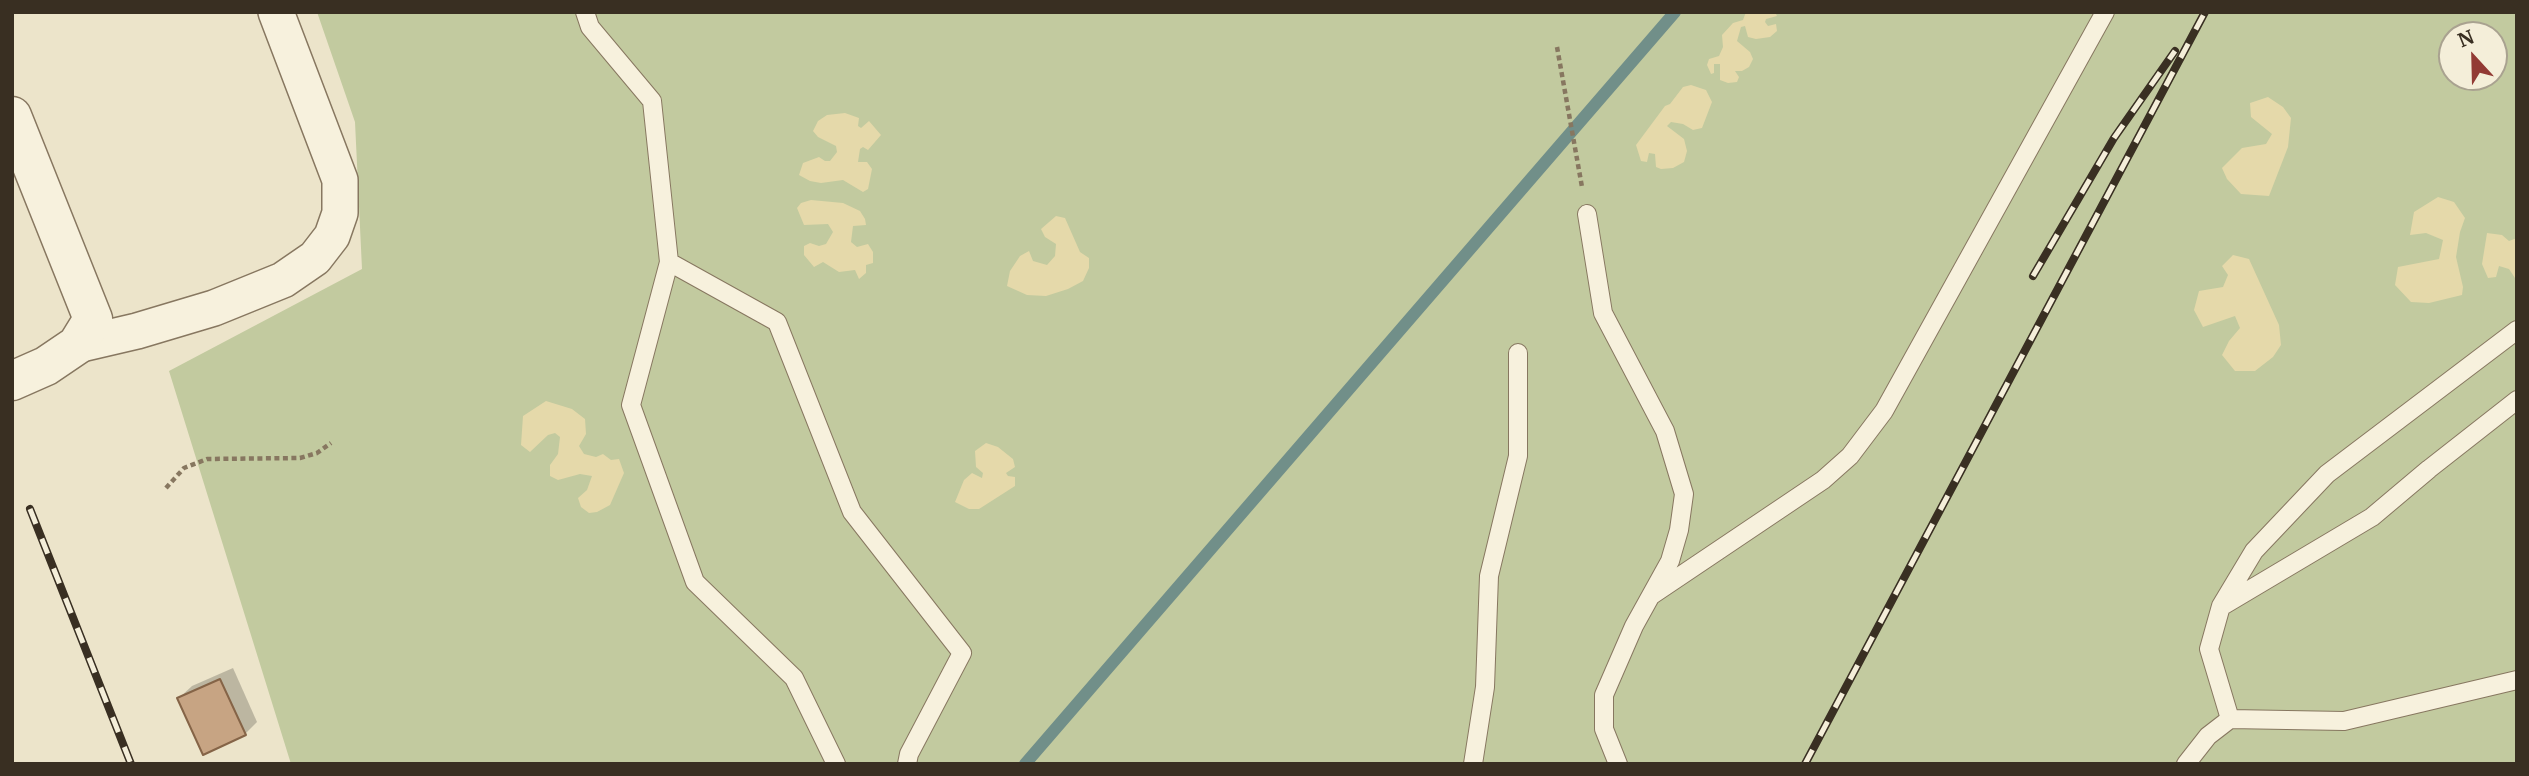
<!DOCTYPE html>
<html>
<head>
<meta charset="utf-8">
<style>
	body { margin:0 }
	#map { position:relative; width:2529px; height:776px; overflow:hidden; background:#ece4ca; font-family:Merriweather,serif }
	canvas { display:block }
	.frame { position:absolute; inset:0; border:14px solid #392f22; pointer-events:none }
	.north { position:absolute; left:2438px; top:21px; width:70px; height:70px; box-sizing:border-box; background:#f4eed9; border:2px solid #a9a290; border-radius:50%; rotate:338deg; font-size:19px; font-weight:700; line-height:28px; text-align:center; color:#392f22 }
	.north::after { content:''; display:block; margin:auto; width:24px; height:32px; background:#923a34; clip-path:polygon(50% 0,100% 100%,50% 72%,0 100%) }
</style>
</head>
<body>
<div id="map">
<canvas width="2529" height="776"></canvas>
<div class="frame"></div>
<div class="north">N</div>
</div>
<script>
const g = document.querySelector('canvas').getContext('2d');
g.lineJoin = 'round';
function fillPath(path, color) { g.fillStyle = color; g.fill(path, 'evenodd'); }
const toPath = rows => new Path2D(rows.map(r => 'M' + r).join(''));
function strokePath(path, color, width, dash) { g.strokeStyle = color; g.lineWidth = width; g.lineCap = dash ? 'butt' : 'round'; g.setLineDash(dash || []); g.stroke(path); }
fillPath(toPath([
	[317,12,2517,12,2517,764,291,764,169,371,362,269,355,122],
	[2452,35,2494,35,2494,77,2452,77]
]), '#c2ca9f');
fillPath(toPath([
	[1746,12,1775,12,1777,16,1766,19,1765,22,1768,26,1776,24,1777,31,1770,37,1756,39,1748,37,1745,26,1741,27,1737,41,1750,52,1753,59,1749,67,1742,71,1735,71,1739,77,1737,82,1728,83,1720,80,1720,64,1714,64,1714,73,1711,74,1707,65,1709,59,1719,56,1723,47,1722,35,1733,23,1743,20],
	[1691,85,1706,90,1712,102,1702,128,1693,130,1683,124,1671,122,1667,126,1684,139,1687,151,1684,162,1673,168,1661,169,1656,167,1655,154,1649,153,1647,162,1641,161,1636,145,1665,106,1670,104,1683,87],
	[2268,97,2283,107,2291,118,2288,147,2269,196,2241,194,2227,179,2222,168,2242,148,2266,144,2272,134,2251,117,2250,103],
	[845,113,859,118,858,126,861,128,869,121,881,135,868,150,863,147,860,149,858,162,867,162,872,169,868,189,863,192,843,180,821,183,810,181,799,175,803,163,819,157,825,161,830,161,837,152,836,146,818,137,813,131,818,121,827,115],
	[2438,197,2454,202,2465,218,2460,232,2456,257,2463,287,2462,295,2429,303,2411,302,2395,285,2398,267,2439,259,2443,240,2426,233,2410,235,2414,212],
	[811,200,843,203,860,211,865,219,866,225,853,226,851,242,857,247,868,244,873,252,873,263,866,265,866,273,859,279,855,270,839,272,823,262,814,267,804,255,804,246,810,243,819,246,826,244,833,232,828,224,804,225,797,208,801,203],
	[1056,216,1065,218,1080,252,1089,258,1089,268,1083,281,1068,289,1046,296,1027,295,1007,286,1010,271,1020,256,1029,251,1033,261,1047,265,1055,256,1056,244,1045,237,1041,229],
	[2487,233,2502,235,2509,241,2517,238,2517,277,2515,278,2509,269,2499,266,2496,277,2488,278,2482,264],
	[2233,255,2249,259,2279,325,2281,345,2273,357,2255,371,2235,371,2222,355,2229,341,2240,328,2235,316,2203,327,2194,310,2199,291,2223,287,2228,275,2222,266],
	[546,401,572,409,585,419,586,434,579,446,584,454,596,457,603,454,611,460,619,459,624,473,610,505,597,512,589,513,581,507,578,498,587,490,592,476,580,474,558,480,550,476,550,465,558,454,560,437,555,433,548,435,530,452,521,445,523,416],
	[986,443,998,447,1013,459,1015,467,1006,473,1008,476,1015,477,1015,486,979,509,969,509,955,502,964,480,972,473,982,478,983,473,976,467,975,451]
]), '#e5d9aa');
fillPath(toPath([
	[233,668,257,722,245,734,179,698,192,686]
]), '#0003');
strokePath(toPath([
	[1025,764,1675,12]
]), '#718f89', 12);
const building = toPath([
	[220,679,246,735,203,755,177,698,220,679]
]);
fillPath(building, '#c7a483');
strokePath(building, '#856447', 2);
const service = toPath([
	[585,12,590,27,652,101,669,262,631,405,695,582,794,678,836,764],
	[1587,214,1603,313,1665,431,1684,494,1679,530,1670,561,1634,626,1604,695,1604,729,1618,764],
	[669,262,777,322,852,512,962,653,909,754,907,764],
	[1652,595,1823,480,1850,456,1884,411,2105,12],
	[2224,605,2372,517,2429,469,2517,400],
	[2230,719,2344,721,2517,680],
	[1473,764,1485,687,1489,576,1518,456,1518,353],
	[2186,764,2208,736,2230,719,2209,649,2221,606,2254,551,2327,474,2517,330]
]);
const minor = toPath([
	[77,345,137,331,214,308,283,280,315,258,332,236,340,213,340,180,276,12]
]);
const tertiary = toPath([
	[12,116,93,319,77,345,46,366,12,381]
]);
strokePath(service, '#877760', 20);
strokePath(minor, '#877760', 38);
strokePath(tertiary, '#877760', 41);
strokePath(toPath([
	[1557,47,1582,187],
	[166,488,184,468,207,459,300,458,317,453,331,443]
]), '#877760', 4.5, [5, 3.5]);
strokePath(service, '#f7f1dd', 18);
strokePath(minor, '#f7f1dd', 35);
strokePath(tertiary, '#f7f1dd', 38);
const rail = toPath([
	[2033,276,2114,138,2175,51],
	[30,509,131,764],
	[1805,764,2205,12]
]);
strokePath(rail, '#392f22', 8);
strokePath(rail, '#f4eed9', 5, [16]);
</script>
</body>
</html>
